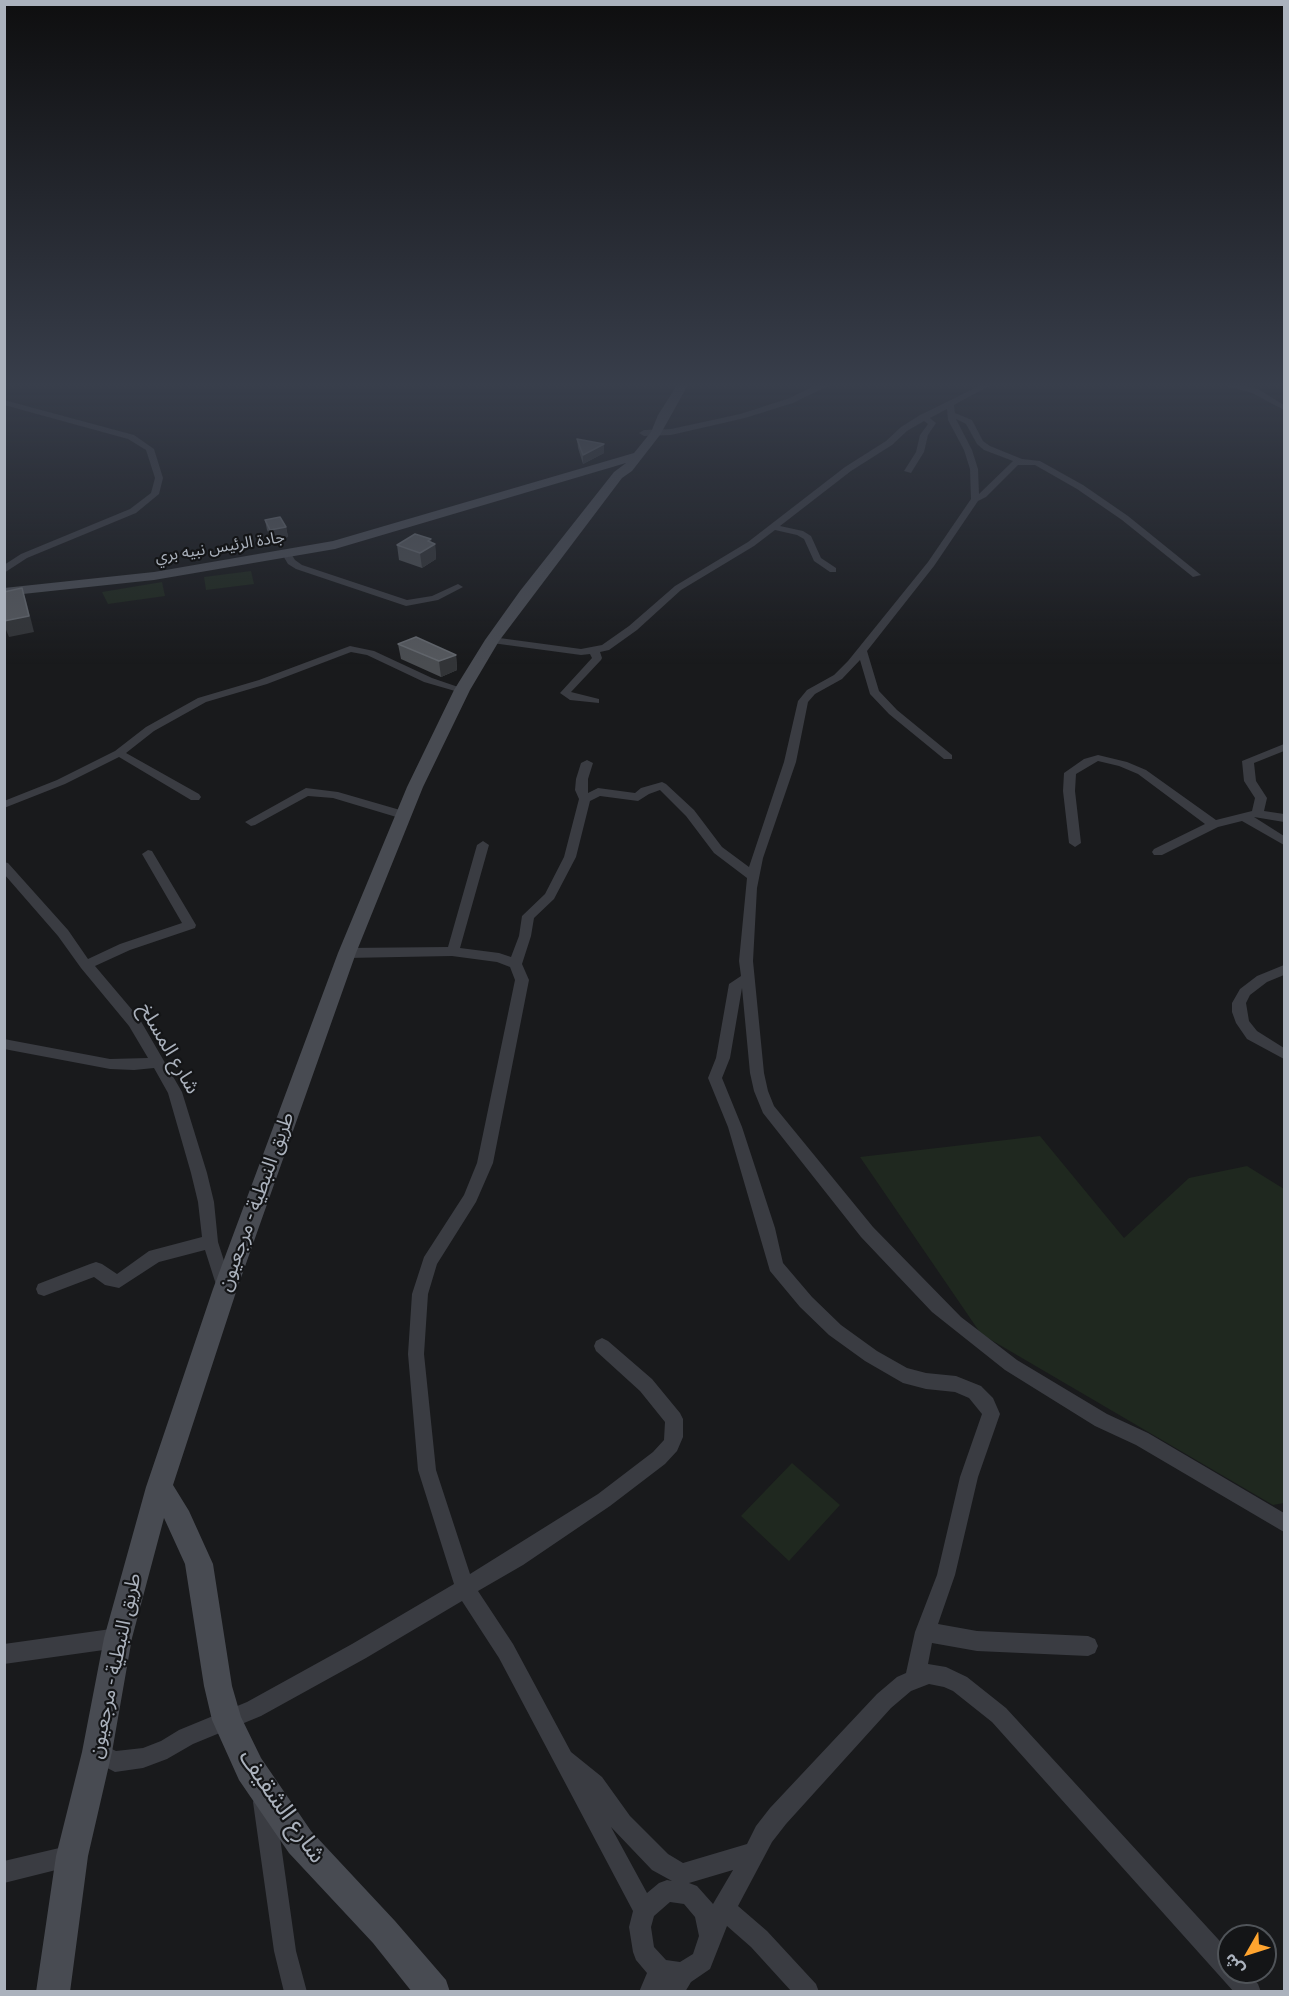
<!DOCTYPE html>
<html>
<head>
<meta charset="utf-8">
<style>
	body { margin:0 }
	#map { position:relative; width:1289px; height:1996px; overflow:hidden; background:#191a1c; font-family:Roboto,"Noto Sans Arabic",sans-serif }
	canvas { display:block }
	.frame { position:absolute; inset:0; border:6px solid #abb2bd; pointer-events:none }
	.north { position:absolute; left:1217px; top:1924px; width:60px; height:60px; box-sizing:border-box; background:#141517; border:2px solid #505459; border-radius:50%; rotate:231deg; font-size:16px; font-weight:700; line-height:24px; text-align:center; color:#abb2bd }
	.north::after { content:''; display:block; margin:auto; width:21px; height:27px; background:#ffa42f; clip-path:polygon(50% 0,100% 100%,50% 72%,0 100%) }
</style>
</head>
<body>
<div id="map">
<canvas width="1289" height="1996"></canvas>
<div class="frame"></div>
<div class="north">ش</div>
</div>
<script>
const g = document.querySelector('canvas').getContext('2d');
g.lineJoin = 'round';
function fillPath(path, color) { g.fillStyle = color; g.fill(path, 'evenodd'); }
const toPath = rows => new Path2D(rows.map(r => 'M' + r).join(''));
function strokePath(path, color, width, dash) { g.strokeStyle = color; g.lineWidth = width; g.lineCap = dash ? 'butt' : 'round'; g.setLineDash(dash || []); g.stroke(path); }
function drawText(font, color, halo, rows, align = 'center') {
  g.font = font + ' Roboto,"Noto Sans Arabic",sans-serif'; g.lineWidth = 4.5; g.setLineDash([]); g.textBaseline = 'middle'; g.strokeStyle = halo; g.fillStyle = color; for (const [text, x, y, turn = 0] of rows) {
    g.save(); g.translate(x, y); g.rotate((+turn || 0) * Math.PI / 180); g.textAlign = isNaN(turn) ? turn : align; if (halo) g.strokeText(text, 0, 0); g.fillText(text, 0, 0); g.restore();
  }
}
fillPath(toPath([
	[251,571,254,584,206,590,204,577],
	[162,582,165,596,108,604,102,592],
	[1040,1136,1124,1238,1189,1178,1247,1166,1284,1189,1284,1503,1273,1505,981,1334,860,1157],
	[792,1463,840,1505,789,1561,741,1516]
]), '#1f281f');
fillPath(toPath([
	[981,385,991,385,954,405,955,413,972,420,983,441,990,446,1022,459,1040,461,1083,485,1128,516,1201,575,1193,577,1122,520,1077,489,1035,465,1018,465,986,497,978,501,934,566,867,651,879,691,897,710,952,755,952,759,944,759,889,714,870,694,860,660,842,679,815,694,808,702,796,762,763,858,757,888,753,961,764,1073,768,1091,774,1106,873,1227,961,1317,1017,1360,1107,1414,1148,1433,1284,1513,1284,1532,1136,1445,1095,1426,1005,1370,932,1312,861,1237,763,1113,754,1091,750,1073,742,988,730,1058,722,1078,742,1127,775,1228,783,1263,812,1297,841,1325,877,1351,907,1368,926,1373,956,1376,981,1386,993,1398,1000,1414,978,1477,955,1575,938,1624,977,1631,1088,1636,1095,1639,1098,1646,1095,1653,1088,1656,977,1651,932,1643,928,1664,946,1667,967,1677,1006,1708,1229,1951,1229,1972,1247,1972,1258,1984,1261,1992,1234,1992,992,1722,953,1691,944,1687,929,1684,911,1691,891,1708,786,1824,772,1842,738,1906,767,1931,816,1984,819,1992,792,1992,751,1947,727,1926,710,1969,691,1982,685,1992,639,1992,647,1973,636,1960,633,1952,629,1927,633,1911,499,1658,462,1601,366,1658,261,1716,193,1744,167,1759,143,1768,115,1772,90,1759,87,1752,90,1745,97,1742,116,1751,143,1748,161,1741,179,1730,247,1702,352,1644,454,1584,418,1470,408,1354,412,1294,424,1257,464,1195,477,1163,515,980,510,967,497,962,452,956,347,958,340,953,347,948,448,947,477,845,483,841,489,845,460,948,499,953,511,957,519,936,522,916,545,894,564,857,579,799,575,790,576,779,581,763,587,760,593,763,588,779,588,793,598,788,635,793,641,788,662,782,666,784,694,810,722,847,749,867,784,762,798,701,807,690,834,675,848,661,928,562,971,499,970,469,964,450,948,420,947,409,930,418,936,423,928,435,924,452,911,473,904,471,916,452,920,435,928,424,924,421,907,431,892,445,851,471,780,526,803,531,811,536,821,558,836,568,836,572,830,572,814,561,804,539,797,535,775,530,754,546,681,590,637,630,609,650,600,652,602,658,601,660,571,692,599,699,599,703,570,700,560,693,592,658,590,654,581,655,492,643,487,640,492,637,581,649,602,645,629,626,675,586,748,542,845,467,886,441,901,427,920,415,981,385],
	[956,419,966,424,977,444,984,450,1013,461,979,494,978,469,972,450,956,419],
	[660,790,686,816,714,853,747,878,739,961,741,976,729,984,716,1058,708,1078,728,1127,770,1271,800,1307,829,1335,865,1361,903,1383,926,1389,955,1392,969,1398,982,1414,960,1477,937,1575,915,1632,906,1673,897,1677,877,1694,770,1808,756,1826,747,1844,683,1863,668,1854,630,1816,602,1777,571,1752,513,1644,478,1591,523,1565,610,1506,665,1464,677,1451,683,1437,683,1419,680,1413,652,1379,608,1341,602,1338,596,1341,594,1346,596,1351,640,1391,665,1422,664,1440,653,1452,598,1494,470,1574,436,1470,424,1354,428,1294,437,1264,476,1202,493,1163,529,980,522,964,531,936,534,918,554,899,576,857,590,801,600,796,638,801,649,794,660,790],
	[611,1827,652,1870,672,1881,667,1880,659,1883,647,1893,611,1827],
	[733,1870,713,1904,697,1886,689,1883,733,1870],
	[670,1902,684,1904,695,1917,699,1936,693,1954,680,1962,666,1960,654,1947,651,1927,654,1916,670,1902],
	[1224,385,1239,385,1258,389,1284,405,1284,410,1252,393,1224,385],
	[4,400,134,435,154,449,163,478,159,494,136,513,27,558,4,573,4,565,21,554,130,509,151,493,155,478,146,450,128,439,4,405,4,400],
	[284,552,290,552,295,560,302,565,407,600,432,596,458,584,463,587,438,600,406,606,296,569,288,564,282,554,284,552],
	[350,646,374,651,432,678,467,690,462,693,424,682,367,655,351,652,267,684,206,702,154,731,126,753,199,794,201,797,199,800,191,800,119,757,65,784,4,808,4,801,57,780,115,751,146,727,198,698,259,680,350,646],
	[1284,744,1284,751,1254,763,1256,781,1267,798,1264,811,1284,814,1284,822,1254,817,1284,836,1284,845,1242,821,1218,827,1162,855,1154,855,1152,852,1154,849,1205,824,1138,774,1119,766,1098,761,1076,774,1075,791,1081,843,1075,847,1069,843,1063,791,1064,773,1084,759,1098,755,1127,762,1146,770,1216,820,1252,811,1255,798,1244,781,1242,761,1284,744],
	[306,788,338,792,407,812,409,815,403,819,333,798,308,796,255,825,251,826,245,822,306,788],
	[148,850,152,851,196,925,195,928,130,950,95,966,139,1018,182,1092,207,1173,214,1202,218,1242,233,1289,231,1294,225,1296,219,1294,205,1250,159,1262,119,1288,105,1285,94,1277,44,1296,38,1294,36,1289,38,1284,90,1264,96,1262,102,1264,117,1274,149,1251,202,1237,198,1202,191,1173,168,1093,154,1068,134,1070,110,1069,4,1049,4,1039,110,1059,148,1058,129,1026,81,968,58,936,4,874,4,862,8,863,68,930,88,959,120,944,182,923,142,854,148,850],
	[1284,965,1284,975,1267,982,1250,995,1246,1003,1249,1021,1257,1031,1284,1048,1284,1059,1247,1039,1236,1023,1232,1012,1232,1003,1240,989,1257,976,1284,965],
	[118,1628,125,1631,128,1638,125,1645,118,1648,4,1664,4,1644,118,1628],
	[264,1791,271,1795,275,1802,296,1951,307,1992,284,1992,274,1951,253,1802,257,1795,264,1791],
	[72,1845,80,1848,83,1856,80,1864,4,1883,4,1861,72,1845]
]), '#3a3c42');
fillPath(toPath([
	[817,385,830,385,793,403,745,418,671,435,644,436,639,433,644,430,671,429,740,414,787,399,817,385]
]), '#3a3c42');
fillPath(toPath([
	[677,385,688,385,660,435,632,471,622,478,499,641,470,690,423,787,356,953,237,1289,173,1485,189,1511,213,1564,232,1686,241,1717,261,1758,311,1831,395,1921,446,1980,450,1992,412,1992,373,1943,289,1853,239,1780,212,1720,204,1686,185,1564,164,1518,132,1638,112,1752,88,1856,70,1992,36,1992,56,1856,82,1752,104,1638,146,1487,213,1289,338,953,407,787,454,690,485,640,520,591,614,472,626,463,335,549,154,580,4,596,4,588,154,572,333,541,634,453,651,432,658,415,677,385]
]), '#484b52');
fillPath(toPath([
	[577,439,604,444,604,453,583,464,578,448],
	[265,520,286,527,288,537,272,540,267,530],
	[431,539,431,543,435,544,436,559,422,568,399,560,397,545],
	[398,644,456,655,457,670,441,677,401,659]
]), '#4a4d51');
fillPath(toPath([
	[604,444,604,453,583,464,583,455],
	[286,527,288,537,272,540,270,530],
	[431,539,432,545,435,544,436,559,422,568,420,553,428,541],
	[22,588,27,604,34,632,9,637,4,625,4,621],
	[456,655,457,670,441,677,439,661]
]), '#323437');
const building = toPath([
	[577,439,604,444,583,455,577,439],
	[280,517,286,527,270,530,265,520,280,517],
	[415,534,431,539,428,541,435,544,420,553,397,545,415,534],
	[22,588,29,616,4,621,4,592,22,588],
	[416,637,456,655,439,661,398,644,416,637]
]);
fillPath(building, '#55585d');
strokePath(building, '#62666c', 1.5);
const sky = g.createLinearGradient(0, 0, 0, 665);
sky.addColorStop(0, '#0e0e0f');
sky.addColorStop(0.58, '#383e4b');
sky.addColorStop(1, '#383e4b00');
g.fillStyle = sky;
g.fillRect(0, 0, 1289, 665);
drawText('16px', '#abb2bd', '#141517', [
	["جادة الرئيس نبيه بري",220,548,-9]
]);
drawText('20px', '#abb2bd', '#141517', [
	["شارع المسلخ",168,1049,60],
	["طريق النبطية - مرجعيون",257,1202,-70],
	["طريق النبطية - مرجعيون",116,1666,-78]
]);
drawText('24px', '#abb2bd', '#141517', [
	["شارع الشقيف",281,1807,55]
]);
</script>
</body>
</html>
